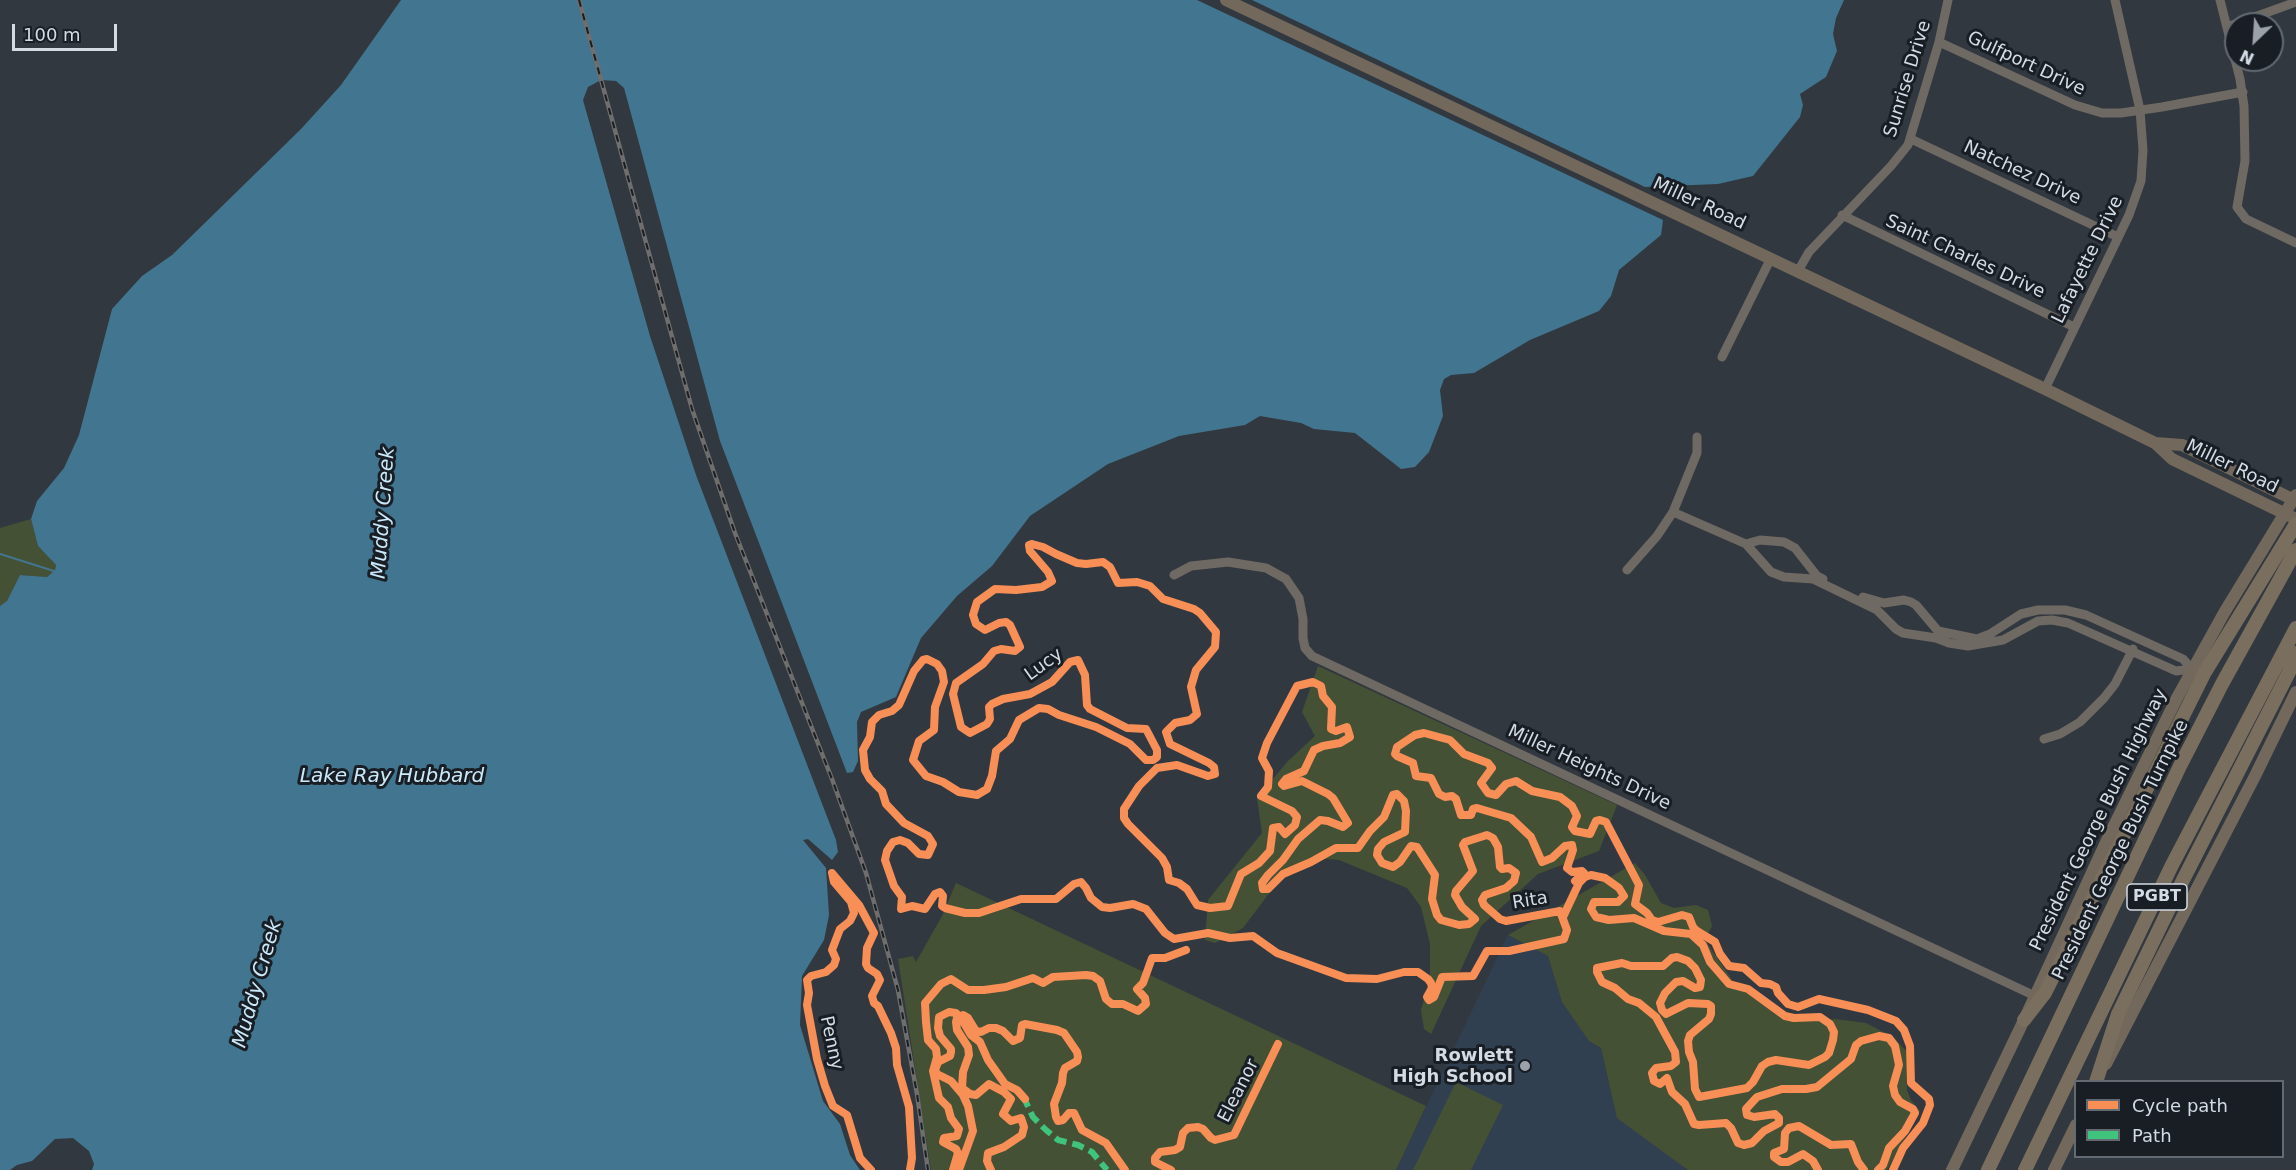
<!DOCTYPE html>
<html>
<head>
<meta charset="utf-8">
<style>
	body { margin:0 }
	#map { position:relative; width:2296px; height:1170px; overflow:hidden; background:#32383f; font-family:"DejaVu Sans",sans-serif }
	canvas { display:block }
	.legend { position:absolute; left:2074px; top:1080px; width:210px; height:78px; box-sizing:border-box; background:#191e25; border:2px solid #636a71; margin:0; padding:8px 10px; list-style:none; font-size:18px; color:#d3dbe4 }
	.legend li { display:flex; align-items:center; gap:12px; height:30px }
	.legend b { width:30px; border:2px solid #636a71 }
	.north { position:absolute; left:2224px; top:12px; width:60px; height:60px; box-sizing:border-box; background:#191e25; border:2px solid #636a71; border-radius:50%; rotate:205deg; font-size:16px; font-weight:700; line-height:24px; text-align:center; color:#d3dbe4 }
	.north::after { content:''; display:block; margin:auto; width:21px; height:27px; background:#9ba2aa; clip-path:polygon(50% 0,100% 100%,50% 72%,0 100%) }
	.scale { position:absolute; left:12px; top:24px; width:105px; height:27px; box-sizing:border-box; border:3px solid #d3dbe4; border-top:0; padding-left:8px; font-size:18px; line-height:21px; white-space:nowrap; color:#d3dbe4; -webkit-text-stroke:4px #191e25; paint-order:stroke }
</style>
</head>
<body>
<div id="map">
<canvas width="2296" height="1170"></canvas>
<ul class="legend">
<li><b style="height:8px;background:#f78f57"></b>Cycle path</li>
<li><b style="height:8px;background:#40c37c"></b>Path</li>
</ul>
<div class="north">N</div>
<div class="scale">100 m</div>
</div>
<script>
const g = document.querySelector('canvas').getContext('2d');
g.lineJoin = 'round';
function fillPath(path, color) { g.fillStyle = color; g.fill(path, 'evenodd'); }
const toPath = rows => new Path2D(rows.map(r => 'M' + r).join(''));
function strokePath(path, color, width, dash) { g.strokeStyle = color; g.lineWidth = width; g.lineCap = dash ? 'butt' : 'round'; g.setLineDash(dash || []); g.stroke(path); }
function drawText(font, color, halo, rows, align = 'center') {
  g.font = font + ' "DejaVu Sans",sans-serif'; g.lineWidth = 6; g.setLineDash([]); g.textBaseline = 'middle'; g.strokeStyle = halo; g.fillStyle = color; for (const [text, x, y, turn = 0] of rows) {
    g.save(); g.translate(x, y); g.rotate((+turn || 0) * Math.PI / 180); g.textAlign = isNaN(turn) ? turn : align; if (halo) g.strokeText(text, 0, 0); g.fillText(text, 0, 0); g.restore();
  }
}
fillPath(toPath([
	[1508,935,1548,956,1562,1002,1589,1041,1601,1048,1609,1085,1684,1168,1688,1170,1396,1170]
]), '#314051');
fillPath(toPath([
	[31,519,38,546,56,565,55,570,47,577,20,575,7,602,0,606,0,528],
	[1318,666,1617,805,1599,851,1538,874,1481,926,1431,1034,1424,1029,1421,1010,1430,979,1430,944,1421,907,1407,888,1339,860,1314,858,1283,875,1243,928,1215,943,1205,940,1208,900,1262,833,1257,798,1288,761,1315,736,1302,712],
	[1635,863,1645,875,1661,903,1674,908,1696,905,1708,910,1712,926,1705,940,1737,987,1770,1007,1795,1018,1819,1021,1835,1019,1866,1023,1893,1037,1908,1053,1907,1090,1911,1100,1920,1111,1887,1170,1688,1170,1617,1118,1601,1048,1589,1041,1562,1002,1548,956,1508,935],
	[956,883,1426,1106,1396,1170,931,1170,898,959,913,956,916,962,942,916],
	[1456,1082,1503,1105,1471,1170,1413,1170]
]), '#455135');
fillPath(toPath([
	[401,0,1197,0,1663,220,1661,235,1619,270,1611,296,1599,311,1530,340,1474,373,1451,375,1444,379,1440,390,1443,416,1429,452,1415,467,1401,469,1355,433,1314,429,1301,423,1260,416,1245,425,1179,436,1108,464,1030,516,992,566,957,596,921,638,896,697,861,712,857,722,858,761,853,772,847,773,720,441,624,88,616,81,601,80,588,87,583,100,650,336,696,475,836,840,838,852,832,860,808,839,803,840,826,868,829,915,824,940,802,976,800,1025,823,1101,840,1124,850,1155,860,1170,92,1170,94,1164,89,1151,73,1138,55,1139,32,1161,17,1165,10,1170,0,1170,0,606,7,601,20,575,47,577,55,570,56,565,38,546,31,519,37,501,64,468,79,435,112,309,142,276,172,255,301,129,341,85],
	[1252,0,1844,0,1836,18,1833,34,1837,51,1826,77,1800,94,1803,105,1800,117,1753,176,1718,184,1645,187]
]), '#42758f');
strokePath(toPath([
	[0,554,57,572]
]), '#42758f', 2);
strokePath(toPath([
	[2220,0,2240,79,2244,106,2245,161,2237,207,2246,219,2296,243],
	[2227,27,2296,2],
	[1939,42,2075,105,2102,113,2121,113,2162,107,2243,92],
	[1911,139,2118,237],
	[1842,215,2074,327],
	[1798,271,1809,252,1891,166,1908,145,1939,42,1948,0],
	[1722,357,1771,258],
	[2045,389,2129,215,2141,181,2143,150,2140,110,2115,0],
	[1673,512,1746,544,1771,572,1784,577,1813,579,1877,610,1896,629,1903,633,1936,638,1949,643,1968,646,2003,640,2038,621,2052,620,2068,623,2176,671,2192,669],
	[1746,544,1760,540,1784,542,1795,548,1817,576,1823,579],
	[1627,570,1657,536,1673,512,1697,453,1697,437],
	[1174,575,1191,566,1228,562,1266,568,1286,579,1299,598,1303,619,1303,638,1305,648,1312,656,2035,996],
	[1863,597,1884,603,1904,600,1911,602,1916,605,1938,631,1977,639,1990,634,2021,614,2038,610,2065,610,2086,615,2183,659,2192,669],
	[2044,739,2060,734,2080,722,2104,698,2115,684,2133,649]
]), '#6e6962', 9);
strokePath(toPath([
	[1226,0,2045,389,2155,443,2172,459,2296,519],
	[2155,443,2182,445,2296,501],
	[2106,1064,2255,776,2296,692],
	[1952,1170,2024,1020,2107,840,2177,698,2224,613,2296,495],
	[2054,1170,2076,1125]
]), '#73685c', 12);
strokePath(toPath([
	[2024,1020,2045,993,2205,672,2296,524],
	[2096,1082,2118,1014,2183,880,2289,672,2296,653],
	[1988,1170,2180,766,2222,684,2296,550],
	[2025,1170,2172,865,2296,628]
]), '#7a6e5e', 14);
const rail = toPath([
	[579,0,692,409,735,533,832,779,866,873,898,990,917,1094,928,1170]
]);
strokePath(rail, '#706e6c', 4.5);
strokePath(rail, '#191e25', 2, [7]);
strokePath(toPath([
	[1023,1096,1033,1117,1046,1130,1058,1140,1078,1145,1092,1152,1107,1170]
]), '#40c37c', 6, [12, 6]);
strokePath(toPath([
	[1032,544,1043,547,1056,554,1077,563,1086,564,1103,562,1110,567,1118,583,1137,582,1150,586,1163,599,1194,609,1200,613,1216,632,1215,647,1196,670,1191,687,1197,714,1190,720,1175,723,1166,732,1170,744,1209,763,1214,767,1215,774,1208,776,1177,765,1157,768,1139,786,1124,809,1124,818,1128,824,1162,858,1167,867,1169,880,1179,883,1187,889,1197,905,1210,908,1228,906,1241,874,1259,863,1270,851,1273,828,1279,827,1285,834,1295,825,1297,817,1292,811,1261,796,1268,787,1269,771,1262,758,1267,743,1297,686,1313,682,1321,686,1323,696,1332,707,1331,729,1336,731,1347,727,1350,737,1340,743,1323,746,1314,750,1304,771,1286,779,1282,784,1284,786,1302,781,1328,794,1333,798,1348,823,1343,827,1328,821,1320,820,1298,839,1283,860,1268,875,1262,883,1263,889,1268,889,1283,874,1311,862,1336,848,1358,848,1370,831,1384,817,1393,795,1397,794,1404,801,1406,811,1405,832,1384,842,1378,849,1377,855,1382,863,1393,867,1400,862,1411,846,1417,847,1435,875,1432,899,1437,915,1441,920,1459,925,1469,924,1475,919,1462,907,1455,895,1456,891,1473,871,1463,845,1465,842,1487,835,1493,838,1498,847,1500,867,1502,869,1509,868,1516,873,1514,881,1506,888,1485,895,1482,900,1484,905,1500,919,1506,921,1560,911,1567,930,1564,939,1509,951,1487,951,1473,976,1442,977,1434,997,1429,1000,1427,997,1432,988,1431,983,1428,979,1418,972,1404,972,1377,979,1346,978,1277,953,1253,936,1230,938,1208,933,1174,939,1165,933,1146,909,1133,904,1110,908,1102,907,1091,898,1086,888,1081,882,1074,884,1056,899,1021,899,979,913,965,913,945,908,942,906,943,896,940,892,935,894,925,909,912,906,901,909,902,897,894,886,885,860,887,851,893,842,900,840,908,843,919,854,928,855,933,844,928,836,904,823,886,804,882,791,870,779,865,770,863,750,870,737,872,722,879,715,892,711,899,705,914,671,923,660,927,659,937,664,942,671,944,682,935,707,934,730,919,741,913,760,926,776,943,782,959,792,977,795,987,789,992,776,996,751,1010,739,1019,720,1039,708,1048,709,1059,715,1096,727,1130,744,1146,760,1153,760,1157,757,1157,750,1146,729,1127,728,1090,709,1087,705,1085,675,1078,660,1070,662,1052,682,1030,694,1003,699,992,704,989,707,990,719,987,724,970,733,961,727,953,694,956,683,983,664,994,651,1001,649,1015,651,1020,647,1010,625,1006,622,999,623,985,630,976,624,973,615,977,602,995,589,1016,590,1042,587,1052,581,1048,572,1030,551,1029,545,1032,544],
	[1575,881,1584,873,1582,871,1572,872,1567,868,1573,850,1572,845,1565,846,1552,858,1542,862,1531,837,1511,818,1477,808,1473,809,1471,815,1461,815,1456,799,1452,796,1445,797,1439,794,1431,778,1416,776,1413,763,1397,756,1395,754,1397,747,1415,735,1424,733,1450,740,1464,754,1488,763,1492,768,1481,783,1488,793,1496,795,1506,784,1516,781,1532,791,1560,797,1572,806,1577,816,1572,827,1575,831,1590,834,1596,821,1600,820,1606,822,1639,885,1635,904,1647,913,1652,920,1658,922,1682,915,1689,917,1693,927,1697,931,1715,942,1720,954,1729,966,1744,968,1761,983,1770,984,1776,987,1778,993,1788,1004,1798,1007,1819,999,1868,1010,1896,1021,1904,1030,1910,1046,1911,1083,1929,1099,1930,1105,1923,1123,1903,1148,1893,1170],
	[1563,917,1579,883,1585,877,1591,875,1605,878,1619,888,1624,896,1618,902,1594,902,1591,909,1596,917,1609,920,1634,918,1664,931,1691,934,1703,945,1710,962,1729,984,1748,989,1785,1016,1794,1018,1820,1017,1830,1024,1834,1032,1833,1040,1829,1053,1825,1057,1809,1065,1776,1060,1768,1062,1762,1066,1753,1082,1747,1088,1699,1097,1695,1089,1693,1062,1689,1052,1688,1041,1690,1035,1709,1019,1711,1014,1711,1006,1708,1004,1688,1003,1666,1014,1662,1010,1660,1003,1665,993,1676,982,1683,981,1695,988,1700,987,1701,980,1695,968,1688,961,1677,957,1672,958,1663,966,1631,966,1622,963,1597,968,1597,972,1602,982,1615,988,1628,999,1639,1003,1656,1017,1675,1052,1676,1062,1671,1066,1656,1068,1652,1073,1654,1081,1660,1084,1667,1078,1672,1092,1685,1104,1694,1124,1699,1125,1726,1123,1731,1128,1738,1143,1744,1145,1752,1143,1764,1131,1779,1123,1779,1118,1775,1114,1754,1117,1747,1115,1746,1109,1757,1097,1782,1089,1806,1089,1817,1087,1851,1059,1856,1045,1861,1041,1879,1036,1889,1038,1895,1046,1899,1065,1893,1086,1895,1095,1900,1102,1913,1109,1915,1113,1905,1131,1889,1148,1883,1165,1878,1170],
	[960,1167,973,1131,968,1106,963,1095,951,1081,937,1074,935,1070,938,1062,950,1056,951,1052,951,1049,940,1036,938,1028,939,1017,949,1012,956,1013,961,1018,971,1035,980,1042,988,1060,1005,1084,1017,1090,1025,1099],
	[871,1170,860,1158,847,1115,833,1106,825,1086,817,1059,807,1005,809,993,807,980,811,976,826,972,834,965,836,959,832,950,840,929,850,921,854,913,851,902,834,882,832,873,859,905,874,933,867,948,866,964,868,968,877,974,880,980,872,996,874,1003,878,1006,891,1033,896,1048,897,1065,909,1107,912,1158,910,1170],
	[953,1170,958,1153,956,1149,943,1142,944,1138,957,1136,959,1129,951,1118,948,1107,939,1098,933,1071,937,1057,936,1049,928,1040,926,1022,925,1003,941,984,951,979,968,990,984,990,1006,987,1033,978,1043,983,1053,977,1086,975,1093,976,1100,981,1106,999,1112,1004,1123,1004,1138,1011,1146,1004,1145,998,1137,989,1143,983,1152,958,1165,958,1186,950],
	[991,1170,987,1161,988,1153,1004,1147,1022,1135,1024,1127,1021,1118,1011,1121,1003,1114,1011,1099,1004,1092,989,1084,976,1095,970,1094,962,1088,963,1072,969,1055,968,1047,957,1030,956,1022,957,1018,963,1015,968,1018,976,1031,981,1032,989,1028,996,1028,1003,1031,1013,1041,1020,1038,1022,1025,1025,1024,1057,1030,1064,1033,1077,1052,1078,1057,1077,1061,1065,1068,1063,1073,1062,1083,1054,1104,1056,1117,1058,1121,1063,1120,1069,1113,1074,1113,1082,1130,1106,1143,1125,1170],
	[1171,1170,1155,1162,1155,1158,1160,1152,1175,1150,1180,1147,1183,1133,1188,1128,1198,1127,1203,1129,1211,1138,1215,1140,1234,1135,1278,1044],
	[1818,1170,1813,1161,1803,1154,1788,1162,1781,1162,1774,1157,1774,1153,1784,1149,1785,1133,1789,1128,1799,1126,1831,1145,1851,1144,1858,1162,1864,1170]
]), '#f78f57', 8);
for (const [x, y, r, color] of [
	[1525,1066,6,"#9ba2aa"]
]) { const dot = new Path2D(); dot.arc(x, y, r, 0, 2 * Math.PI); g.fillStyle = color; g.fill(dot); strokePath(dot, '#191e25', 2); }
for (const [x, y, w] of [
	[2157,897,60]
]) { const box = new Path2D(); box.roundRect(x - w / 2, y - 13, w, 26, 4.5); g.fillStyle = '#191e25'; g.fill(box); strokePath(box, '#d3dbe4', 1.5); }
drawText('bold 16px', '#d3dbe4', null, [
	["PGBT",2157,897]
]);
drawText('18px', '#d3dbe4', '#191e25', [
	["Gulfport Drive",2026,64,25],
	["Sunrise Drive",1908,79,-73],
	["Natchez Drive",2022,173,25],
	["Miller Road",1699,204,25],
	["Saint Charles Drive",1965,257,25],
	["Lafayette Drive",2088,260,-64],
	["Miller Road",2232,467,26],
	["Lucy",1044,665,-36],
	["Miller Heights Drive",1589,768,25],
	["President George Bush Highway",2099,820,-64],
	["President George Bush Turnpike",2121,850,-64],
	["Rita",1530,901,-9],
	["Penny",831,1043,78],
	["Eleanor",1239,1091,-63]
]);
drawText('bold 18px', '#d3dbe4', '#191e25', [
	["Rowlett",1513,1056],
	["High School",1513,1077]
], 'right');
drawText('italic 20px', '#cae9fb', '#191e25', [
	["Muddy Creek",384,513,-86],
	["Lake Ray Hubbard",392,777],
	["Muddy Creek",258,984,-74]
]);
</script>
</body>
</html>
